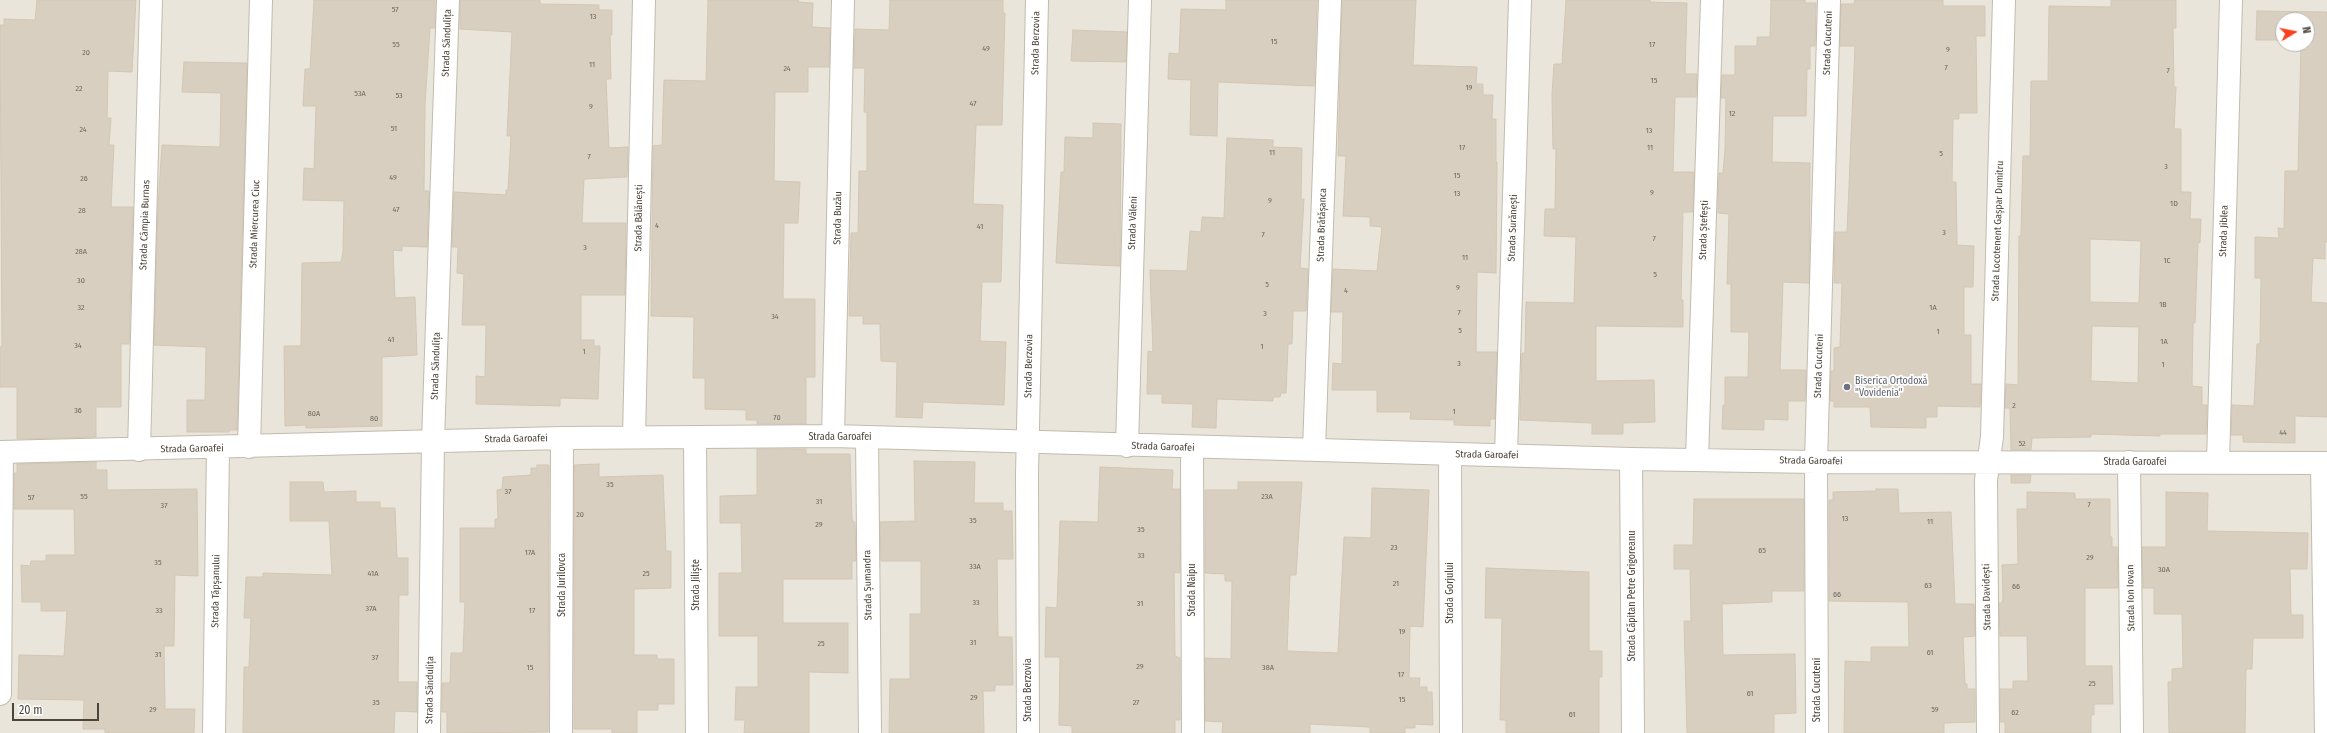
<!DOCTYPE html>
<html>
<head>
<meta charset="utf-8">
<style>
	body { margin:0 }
	#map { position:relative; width:2327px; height:733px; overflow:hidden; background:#f6f3ec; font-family:"Fira Sans Condensed",sans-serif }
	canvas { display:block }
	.north { position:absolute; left:2275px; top:12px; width:40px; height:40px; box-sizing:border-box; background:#fff; border:1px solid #b7b4b0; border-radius:50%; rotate:80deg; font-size:11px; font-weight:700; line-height:16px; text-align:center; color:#4b4439 }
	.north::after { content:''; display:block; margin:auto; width:14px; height:18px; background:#fc3f1d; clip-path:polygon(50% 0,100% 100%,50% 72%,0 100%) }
	.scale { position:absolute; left:12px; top:703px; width:87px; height:18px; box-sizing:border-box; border:2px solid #4b4439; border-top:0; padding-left:5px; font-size:12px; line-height:14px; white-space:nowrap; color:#4b4439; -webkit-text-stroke:3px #fff; paint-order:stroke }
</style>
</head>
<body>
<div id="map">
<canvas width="2327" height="733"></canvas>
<div class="north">N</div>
<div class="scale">20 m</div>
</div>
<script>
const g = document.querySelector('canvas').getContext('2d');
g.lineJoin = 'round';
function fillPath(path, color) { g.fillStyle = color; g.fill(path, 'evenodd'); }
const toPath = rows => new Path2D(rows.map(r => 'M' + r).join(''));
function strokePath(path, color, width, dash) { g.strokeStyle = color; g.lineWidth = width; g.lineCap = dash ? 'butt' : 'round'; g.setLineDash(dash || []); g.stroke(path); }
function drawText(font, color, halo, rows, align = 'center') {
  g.font = font + ' "Fira Sans Condensed",sans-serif'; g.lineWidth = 3.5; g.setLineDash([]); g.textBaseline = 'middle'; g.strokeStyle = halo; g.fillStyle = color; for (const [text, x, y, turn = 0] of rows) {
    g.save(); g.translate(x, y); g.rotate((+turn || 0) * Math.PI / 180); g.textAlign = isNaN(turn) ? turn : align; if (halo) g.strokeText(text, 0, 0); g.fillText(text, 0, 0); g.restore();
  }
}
fillPath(toPath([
	[0,0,2327,0,2327,733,0,733],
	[2283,20,2307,20,2307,44,2283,44]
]), '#eae5da');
const building = toPath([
	[37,0,136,0,132,72,108,71,107,118,111,118,109,145,114,145,111,207,133,207,129,344,121,344,121,407,96,407,96,437,17,439,17,387,0,387,0,347,2,347,0,25,4,25,4,19,35,20,37,0],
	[314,0,435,0,435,28,430,28,425,104,424,191,429,191,427,247,402,246,402,251,393,250,395,298,415,297,417,355,382,357,382,426,306,428,306,425,285,426,284,346,301,346,302,263,341,262,343,252,344,201,303,200,304,168,314,169,316,106,303,106,305,69,310,69,314,0],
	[460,0,540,0,540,4,599,5,599,10,612,10,612,35,610,35,611,79,606,79,609,148,628,147,627,177,584,179,582,223,626,223,625,295,581,295,581,340,594,340,594,346,600,346,598,399,560,398,560,406,476,404,476,376,485,377,486,325,462,325,464,274,457,273,458,247,452,247,454,192,506,195,506,190,508,190,511,136,507,136,512,32,460,29,460,0],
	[708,0,799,0,798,2,813,3,812,27,830,28,829,67,808,67,808,92,775,92,774,181,800,182,798,223,784,223,783,299,815,299,815,377,806,377,806,424,757,424,757,420,746,420,746,410,705,409,705,378,693,378,694,317,651,316,653,146,662,145,664,80,706,81,708,0],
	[890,0,1003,0,1003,13,1005,13,1002,125,976,125,973,204,1003,205,1001,282,982,282,980,341,1006,342,1004,405,923,402,922,418,896,417,897,362,881,361,880,324,863,324,863,316,849,316,851,233,858,233,859,171,867,171,867,112,864,112,865,68,854,68,855,29,889,30,890,0],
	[1226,0,1317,0,1314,86,1218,82,1217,136,1190,135,1191,80,1168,79,1169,53,1179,54,1181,9,1226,10,1226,0],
	[1342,0,1416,0,1413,65,1477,67,1476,84,1483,84,1483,95,1493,95,1492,119,1496,119,1496,162,1497,162,1496,273,1477,272,1476,352,1497,352,1495,419,1490,419,1490,426,1454,425,1454,420,1410,419,1411,412,1377,412,1377,390,1332,390,1333,363,1342,364,1343,312,1331,312,1333,269,1377,271,1382,227,1370,226,1370,217,1343,216,1346,156,1338,156,1342,0],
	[1566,0,1650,0,1650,2,1687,3,1685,74,1697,74,1696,97,1675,97,1673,172,1694,172,1693,212,1683,212,1681,300,1683,300,1683,327,1596,326,1596,381,1654,380,1655,422,1623,423,1623,434,1592,434,1592,423,1520,420,1522,353,1525,353,1526,302,1574,303,1576,237,1544,236,1545,209,1555,209,1556,149,1553,149,1552,95,1554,64,1562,64,1566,0],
	[1771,0,1805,0,1805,3,1816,3,1815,46,1810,46,1810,69,1807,69,1806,116,1773,116,1772,162,1810,163,1809,283,1783,282,1780,370,1806,370,1805,401,1788,401,1788,420,1764,419,1764,430,1722,429,1723,405,1725,405,1725,377,1748,377,1749,332,1731,332,1731,284,1727,284,1729,214,1718,213,1719,173,1723,173,1725,149,1726,98,1721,98,1722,75,1735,75,1735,46,1757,46,1757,37,1770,37,1771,0],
	[1855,0,1943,0,1943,6,1985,6,1985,36,1976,36,1977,113,1959,113,1959,119,1953,119,1952,182,1956,182,1957,245,1974,246,1973,287,1964,287,1964,335,1971,335,1971,384,1981,384,1980,407,1937,406,1937,417,1926,417,1926,428,1871,427,1870,407,1834,407,1834,401,1830,401,1831,371,1834,371,1834,348,1840,347,1842,283,1834,283,1835,232,1847,232,1855,46,1840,46,1841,4,1854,4,1855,0],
	[2111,0,2176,0,2176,28,2173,28,2174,87,2176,87,2174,129,2181,129,2181,192,2191,192,2190,219,2201,219,2200,243,2198,242,2195,323,2193,323,2192,386,2202,387,2202,405,2207,405,2206,434,2160,434,2160,436,2091,434,2091,437,2032,438,2031,450,2011,450,2010,408,2005,408,2006,384,2018,385,2019,236,2021,236,2023,156,2030,156,2031,81,2048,81,2049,6,2111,7,2111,0],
	[2090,239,2141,241,2139,303,2090,302,2090,239],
	[2092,326,2139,327,2138,383,2091,381,2092,326],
	[2257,11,2327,12,2327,242,2325,242,2325,259,2313,258,2311,302,2327,303,2327,417,2295,416,2295,443,2243,442,2243,435,2231,435,2232,405,2254,406,2257,344,2260,344,2261,278,2255,278,2255,237,2279,238,2278,228,2284,229,2285,171,2298,171,2301,44,2307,44,2307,20,2283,20,2283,40,2256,40,2257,11],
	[1073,30,1127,32,1126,62,1071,61,1073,30],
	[184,62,247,63,237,430,229,430,229,432,187,432,187,400,205,400,206,347,154,345,158,207,162,145,219,147,220,145,221,93,182,92,184,62],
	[1093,123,1121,124,1120,266,1056,263,1061,172,1064,172,1065,137,1093,138,1093,123],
	[1227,138,1273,140,1273,147,1302,148,1301,199,1304,199,1300,268,1308,269,1306,311,1293,311,1292,344,1288,344,1286,393,1281,393,1280,397,1273,397,1273,401,1217,399,1216,428,1192,427,1193,404,1162,403,1162,394,1147,394,1148,351,1153,352,1150,270,1187,271,1190,231,1201,232,1202,217,1224,218,1227,138],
	[757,449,806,449,806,454,850,454,852,518,853,522,855,522,856,561,852,561,852,579,783,579,783,623,848,623,848,673,809,672,809,733,744,733,745,720,735,720,736,687,758,687,758,636,719,636,719,573,742,573,741,523,720,523,720,496,757,495,757,449],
	[914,461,975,462,974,503,1003,503,1003,511,1012,511,1013,559,997,559,998,637,1012,637,1013,685,995,685,995,691,983,691,984,733,889,733,890,679,910,679,910,614,921,614,921,561,881,561,880,522,915,521,914,461],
	[96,462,96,470,107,470,107,490,197,489,198,576,175,575,174,646,164,646,165,709,195,709,194,733,105,733,105,729,83,729,84,700,18,699,19,655,64,656,67,611,41,611,41,602,22,602,21,565,30,566,31,561,46,561,46,555,75,555,74,509,14,509,14,473,17,473,17,464,96,462],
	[599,464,599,477,663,475,666,551,671,551,671,588,634,589,634,655,657,655,657,659,674,659,674,704,658,704,658,710,637,710,637,733,612,733,612,729,574,729,574,465,599,464],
	[537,465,549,465,548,732,447,733,447,712,442,712,442,683,450,683,451,653,463,653,465,602,460,602,460,528,495,528,495,519,498,519,497,490,502,489,503,477,531,475,531,468,537,468,537,465],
	[1100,467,1173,470,1172,489,1180,489,1180,573,1174,572,1175,656,1180,658,1180,720,1175,720,1175,733,1072,733,1072,726,1059,725,1060,657,1045,657,1046,607,1057,608,1060,521,1098,522,1100,467],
	[2011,475,2031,475,2030,483,2011,483,2011,475],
	[290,482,323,482,324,492,356,491,356,502,380,502,380,508,395,508,397,558,408,558,408,595,399,595,398,682,417,682,417,712,395,711,394,733,243,733,244,667,249,667,251,618,244,618,246,577,263,577,263,573,332,575,329,521,290,521,290,482],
	[1238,482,1302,482,1296,575,1290,575,1287,651,1338,653,1344,537,1371,538,1372,488,1429,490,1423,627,1410,626,1409,678,1420,678,1419,687,1427,687,1427,692,1432,692,1433,725,1415,724,1415,728,1405,728,1405,733,1370,733,1370,727,1310,724,1310,733,1222,733,1223,722,1205,721,1205,658,1231,659,1232,581,1225,581,1225,574,1205,573,1205,490,1238,490,1238,482],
	[1876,489,1898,489,1899,513,1951,512,1955,604,1974,604,1975,636,1963,637,1965,684,1967,684,1967,689,1975,689,1975,722,1944,723,1944,733,1844,733,1845,661,1871,662,1871,647,1909,647,1908,602,1829,601,1829,500,1833,500,1833,492,1876,491,1876,489],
	[2027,492,2075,493,2075,499,2110,499,2110,537,2112,537,2112,547,2117,547,2118,588,2085,588,2085,666,2112,666,2113,704,2094,704,2094,715,2091,715,2091,733,2005,733,2005,722,2000,722,2000,689,2013,689,2013,681,2028,681,2027,636,2000,636,1999,603,2002,603,2003,600,2002,565,2018,564,2017,509,2027,509,2027,492],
	[2166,492,2208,493,2207,531,2308,533,2307,569,2290,569,2291,615,2303,615,2303,638,2253,638,2252,669,2246,669,2245,733,2169,733,2168,682,2172,682,2172,669,2183,668,2182,614,2154,614,2154,588,2143,588,2142,547,2166,547,2166,492],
	[1694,499,1804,499,1804,591,1772,591,1772,602,1722,604,1723,655,1795,654,1796,713,1774,714,1774,733,1687,733,1684,621,1691,621,1690,569,1674,569,1674,545,1693,545,1694,499],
	[1486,568,1589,572,1589,651,1602,651,1602,677,1599,677,1599,733,1506,733,1506,720,1500,720,1502,618,1485,618,1486,568]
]);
fillPath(building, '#d8cfc1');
strokePath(building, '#d3c7b4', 1);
const street = toPath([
	[833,436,843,0],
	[634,437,644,0],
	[695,437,697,733],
	[867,437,870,733],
	[1127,446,1140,0],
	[249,447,261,0],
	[1192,448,1193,733],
	[139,450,151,0],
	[1314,450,1330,0],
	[0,452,562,438,833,436,1631,459,1816,462,2327,463],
	[1450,454,1451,733],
	[1506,455,1520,0],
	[1631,459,1633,733],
	[1697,459,1712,0],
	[2129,462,2132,733],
	[2218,462,2231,0],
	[2322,463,2326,733],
	[0,694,2,452],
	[214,733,218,448],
	[429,733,433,441,448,0],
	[561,733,562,438],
	[1028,733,1027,475,1037,0],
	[1817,733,1816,462,1829,0],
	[1988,733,1986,480,1992,437,2004,0]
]);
strokePath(street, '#c2bbae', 24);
strokePath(street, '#fff', 22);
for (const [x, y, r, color] of [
	[1847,387,4,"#6b7280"]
]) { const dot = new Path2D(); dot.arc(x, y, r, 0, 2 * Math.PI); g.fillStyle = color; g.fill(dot); strokePath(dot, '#fff', 1.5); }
drawText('8px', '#6e675b', null, [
	["57",395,10],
	["13",593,17],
	["15",1274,42],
	["55",396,45],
	["17",1652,45],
	["49",986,49],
	["9",1948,50],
	["20",86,53],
	["11",592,65],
	["7",1946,68],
	["24",787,69],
	["7",2168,71],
	["15",1654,81],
	["19",1469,88],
	["22",79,89],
	["53A",360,94],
	["53",399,96],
	["47",973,104],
	["9",591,107],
	["12",1732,114],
	["51",394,129],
	["24",83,130],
	["13",1649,131],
	["17",1462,148],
	["11",1650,148],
	["11",1272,153],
	["5",1941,154],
	["7",589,157],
	["3",2166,167],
	["15",1457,176],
	["49",393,178],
	["26",84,179],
	["9",1652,193],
	["13",1457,194],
	["9",1270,201],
	["1D",2174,204],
	["47",396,210],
	["28",82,211],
	["4",657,226],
	["41",980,227],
	["3",1944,233],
	["7",1263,235],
	["7",1654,239],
	["3",585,248],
	["28A",81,252],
	["11",1465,258],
	["1C",2167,261],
	["5",1655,275],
	["30",81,281],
	["5",1267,285],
	["9",1458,288],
	["4",1346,291],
	["1B",2163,305],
	["32",81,308],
	["1A",1933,308],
	["7",1459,313],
	["3",1265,314],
	["34",775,317],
	["5",1460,331],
	["1",1938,332],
	["41",391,340],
	["1A",2164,342],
	["34",78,346],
	["1",1262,347],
	["1",584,352],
	["3",1459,364],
	["1",2163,365],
	["2",2014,406],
	["36",78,411],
	["1",1454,412],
	["80A",314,414],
	["70",777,418],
	["80",374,419],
	["44",2283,433],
	["52",2022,444],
	["35",610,485],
	["37",508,492],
	["55",84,497],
	["23A",1267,497],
	["57",31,498],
	["31",819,502],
	["7",2089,505],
	["37",164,506],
	["20",580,515],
	["13",1845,519],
	["35",973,521],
	["11",1930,522],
	["29",819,525],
	["35",1141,530],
	["23",1394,548],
	["65",1762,551],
	["17A",530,553],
	["33",1141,556],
	["29",2090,558],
	["35",158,563],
	["33A",975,567],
	["30A",2164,570],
	["41A",373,574],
	["25",646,574],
	["21",1396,584],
	["63",1928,586],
	["66",2016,587],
	["66",1837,595],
	["33",976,603],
	["31",1140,604],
	["37A",371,609],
	["33",159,611],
	["17",532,611],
	["19",1402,632],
	["31",973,643],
	["25",821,644],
	["61",1930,653],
	["31",158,655],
	["37",375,658],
	["29",1140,667],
	["15",530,668],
	["38A",1268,668],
	["17",1401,675],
	["25",2092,684],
	["61",1750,694],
	["29",974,698],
	["15",1402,700],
	["35",376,703],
	["27",1136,703],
	["29",153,710],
	["59",1935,710],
	["62",2015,713],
	["61",1572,715]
]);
drawText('10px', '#4b4439', '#fff', [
	["Strada Săndulița",447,43,-88],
	["Strada Berzovia",1036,43,-89],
	["Strada Cucuteni",1828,43,-88],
	["Strada Bălănești",639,218,-89],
	["Strada Buzău",838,218,-89],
	["Strada Văleni",1133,223,-88],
	["Strada Miercurea Ciuc",255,224,-88],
	["Strada Câmpia Burnas",145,225,-88],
	["Strada Brătășanca",1322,225,-88],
	["Strada Surănești",1513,228,-88],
	["Strada Ștefești",1704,230,-88],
	["Strada Locotenent Gașpar Dumitru",1998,231,-88],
	["Strada Jiblea",2224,231,-88],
	["Strada Săndulița",436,366,-88],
	["Strada Berzovia",1029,366,-89],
	["Strada Cucuteni",1819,366,-88],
	["Strada Garoafei",840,437],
	["Strada Garoafei",516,439,-1],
	["Strada Garoafei",1163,447,2],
	["Strada Garoafei",192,449,-1],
	["Strada Garoafei",1487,455,1],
	["Strada Garoafei",1811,461,1],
	["Strada Garoafei",2135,462],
	["Strada Jurilovca",562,585,-90],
	["Strada Jiliște",696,585,-90],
	["Strada Șumandra",868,585,-91],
	["Strada Naipu",1192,590,-90],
	["Strada Tăpșanului",216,591,-89],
	["Strada Gorjului",1450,593,-90],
	["Strada Căpitan Petre Grigoreanu",1632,596,-90],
	["Strada Davidești",1987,597,-91],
	["Strada Ion Iovan",2131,598,-91],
	["Strada Săndulița",430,690,-89],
	["Strada Berzovia",1028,690,-90],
	["Strada Cucuteni",1817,690,-90]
]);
drawText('10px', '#5b616d', '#fff', [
	["Biserica Ortodoxă",1855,381],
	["\"Vovidenia\"",1855,393]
], 'left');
</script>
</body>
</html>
